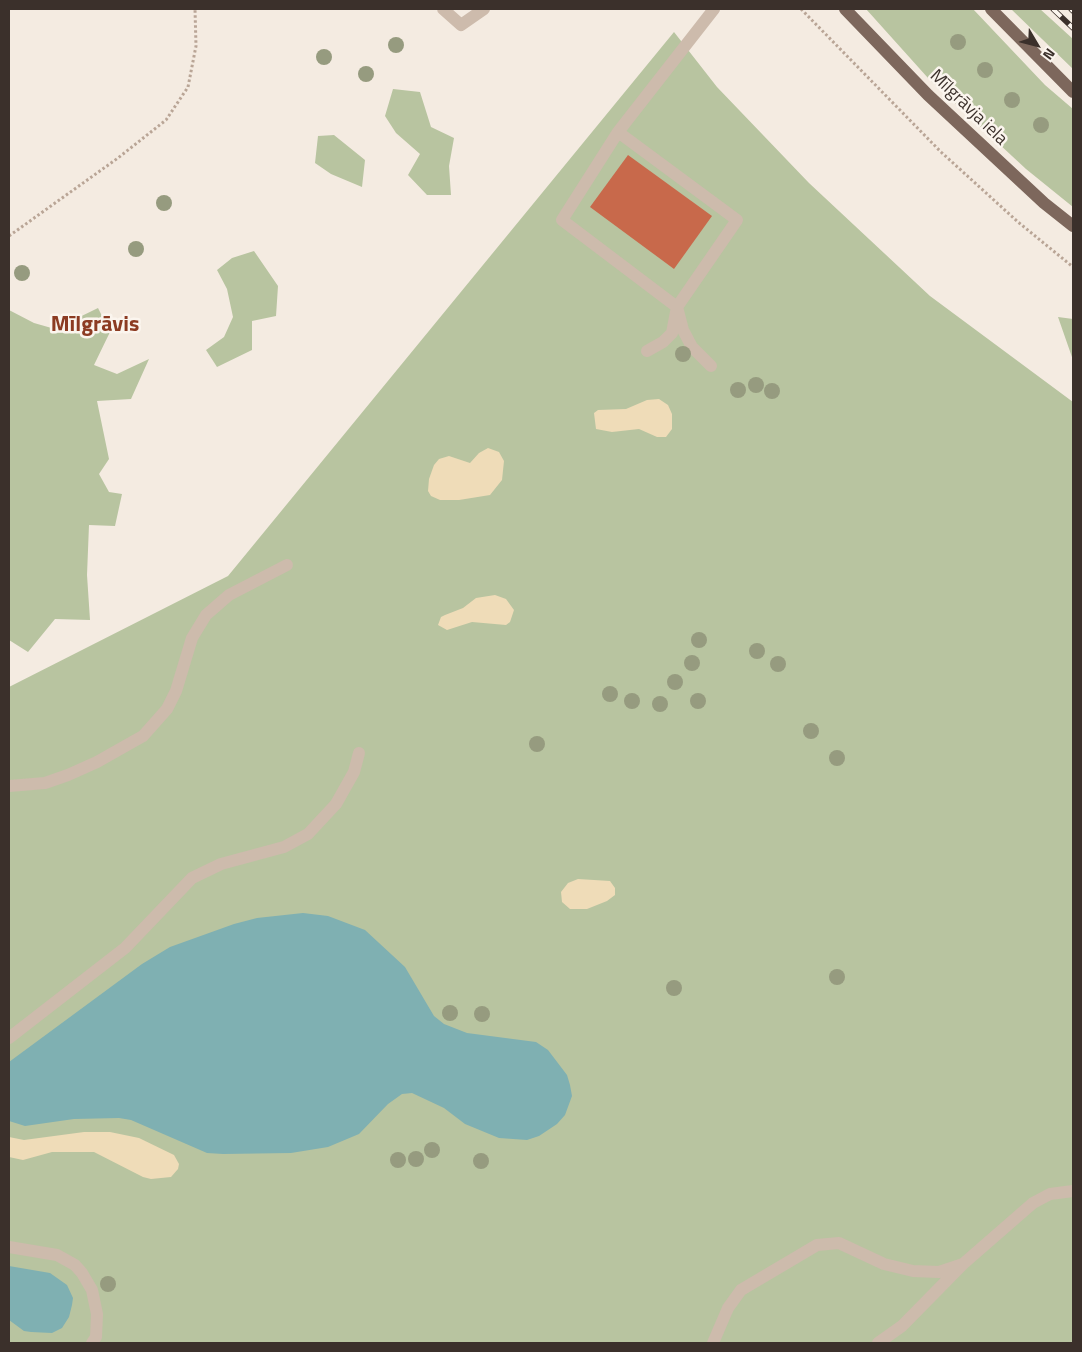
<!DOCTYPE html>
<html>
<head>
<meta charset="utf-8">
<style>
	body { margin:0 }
	#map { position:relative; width:1082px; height:1352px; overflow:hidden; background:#f4ebe1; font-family:"Titillium Web",sans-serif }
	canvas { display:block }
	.frame { position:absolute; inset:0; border:10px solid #3b302b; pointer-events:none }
	.north { position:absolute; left:1012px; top:20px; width:50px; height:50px; -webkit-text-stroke:4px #fbf5ee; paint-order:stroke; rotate:127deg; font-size:14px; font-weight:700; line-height:20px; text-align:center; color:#3b302b }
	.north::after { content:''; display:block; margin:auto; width:18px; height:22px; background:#3b302b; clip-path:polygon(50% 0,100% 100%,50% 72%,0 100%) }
</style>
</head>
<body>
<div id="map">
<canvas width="1082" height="1352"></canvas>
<div class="frame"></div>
<div class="north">N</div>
</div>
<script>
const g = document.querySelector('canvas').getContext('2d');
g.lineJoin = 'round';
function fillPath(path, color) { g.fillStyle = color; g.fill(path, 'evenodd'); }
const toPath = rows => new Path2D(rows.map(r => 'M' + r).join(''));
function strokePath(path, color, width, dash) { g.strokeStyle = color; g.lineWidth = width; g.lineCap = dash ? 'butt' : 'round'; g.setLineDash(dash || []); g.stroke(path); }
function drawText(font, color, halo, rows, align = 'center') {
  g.font = font + ' "Titillium Web",sans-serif'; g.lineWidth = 5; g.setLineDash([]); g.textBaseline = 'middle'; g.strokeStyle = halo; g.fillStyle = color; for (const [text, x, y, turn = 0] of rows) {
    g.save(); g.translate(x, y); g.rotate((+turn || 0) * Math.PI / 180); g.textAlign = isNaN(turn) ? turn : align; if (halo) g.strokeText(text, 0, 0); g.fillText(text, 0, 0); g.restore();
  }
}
fillPath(toPath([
	[866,9,973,9,1045,85,1073,109,1073,207,1026,169,928,78],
	[1011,9,1040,9,1073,39,1073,69],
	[674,32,717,87,809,183,930,296,1073,402,1073,1343,9,1343,9,687,228,576],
	[393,89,420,92,431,127,454,138,449,166,451,195,427,195,408,175,420,154,396,133,385,116],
	[334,135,365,160,362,187,331,174,315,163,318,136],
	[254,251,278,286,276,316,252,321,252,350,217,367,206,350,224,337,233,317,227,289,217,270,232,258],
	[98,308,110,332,94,365,117,374,149,359,131,399,97,401,109,459,99,474,109,492,122,494,115,526,89,525,87,575,90,620,55,619,28,652,9,640,9,310,34,323,55,329],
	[1058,317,1073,319,1073,360]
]), '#b8c4a0');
fillPath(toPath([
	[659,399,668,405,672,414,672,429,666,437,657,437,639,429,612,432,596,429,594,413,598,410,626,409,647,400],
	[488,448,499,452,504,461,502,480,490,495,459,500,440,500,431,496,428,491,429,479,434,465,439,459,449,456,470,463,479,453],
	[495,595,506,599,514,610,510,622,506,625,472,622,447,630,438,625,441,617,445,615,463,608,476,598],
	[578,879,610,881,615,888,615,895,607,901,587,909,570,909,562,902,561,892,568,883],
	[84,1132,110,1132,139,1138,174,1155,179,1164,178,1169,171,1177,151,1179,143,1177,94,1152,52,1152,23,1160,9,1157,9,1137,24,1140]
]), '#efdcb8');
fillPath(toPath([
	[303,913,328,916,365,930,405,967,434,1016,444,1024,467,1033,536,1042,548,1050,567,1075,570,1085,572,1096,565,1115,557,1124,539,1136,527,1140,499,1138,465,1124,444,1108,412,1093,402,1094,388,1104,359,1134,328,1147,291,1153,223,1154,207,1153,131,1120,119,1118,74,1119,25,1126,9,1121,9,1062,142,964,170,947,234,924,257,918],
	[9,1266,50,1273,67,1285,73,1298,72,1305,69,1317,62,1328,52,1333,31,1332,24,1331,9,1320]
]), '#7fb0b2');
fillPath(toPath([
	[628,155,712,216,674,269,590,207]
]), '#c8694b');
strokePath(toPath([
	[801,9,941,152,1018,222,1073,267],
	[9,236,118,158,166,120,188,87,196,46,195,9]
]), '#b9a596', 3, [2.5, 2.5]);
strokePath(toPath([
	[443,9,461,25,484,9],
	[618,132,737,220,677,307,562,220,618,132,714,9],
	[647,351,663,342,672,333,677,307,683,330,692,347,711,366],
	[9,786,45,783,68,775,97,762,143,736,167,709,176,691,192,638,206,615,229,595,287,565],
	[9,1038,125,948,192,878,221,864,284,847,308,834,336,804,354,772,359,753],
	[9,1247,57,1255,75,1265,82,1273,92,1290,97,1314,96,1337,92,1343],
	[713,1343,728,1308,741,1290,817,1245,839,1243,884,1264,913,1271,939,1272,963,1264],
	[878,1343,902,1326,963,1264,1033,1203,1050,1194,1073,1191]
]), '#cdbbac', 12);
strokePath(toPath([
	[845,9,928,95,1044,203,1073,226],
	[991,9,1073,92]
]), '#7d675c', 12);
const rail = toPath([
	[1053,9,1073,28],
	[1071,9,1073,11]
]);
strokePath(rail, '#3b302b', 5.5);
strokePath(rail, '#fbf5ee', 4, [11]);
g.fillStyle = '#969b7f';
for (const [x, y] of [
	[958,42],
	[396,45],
	[324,57],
	[985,70],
	[366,74],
	[1012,100],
	[1041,125],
	[164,203],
	[136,249],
	[22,273],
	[683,354],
	[756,385],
	[738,390],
	[772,391],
	[699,640],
	[757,651],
	[692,663],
	[778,664],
	[675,682],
	[610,694],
	[632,701],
	[698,701],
	[660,704],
	[811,731],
	[537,744],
	[837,758],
	[837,977],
	[674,988],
	[450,1013],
	[482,1014],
	[432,1150],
	[416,1159],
	[398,1160],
	[481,1161],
	[108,1284]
]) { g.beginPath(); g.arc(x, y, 8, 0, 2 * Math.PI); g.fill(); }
drawText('18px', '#3b302b', '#fbf5ee', [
	["Mīlgrāvja iela",968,108,44]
]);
drawText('bold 22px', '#8c3b22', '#fbf5ee', [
	["Mīlgrāvis",95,326]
]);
</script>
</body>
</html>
